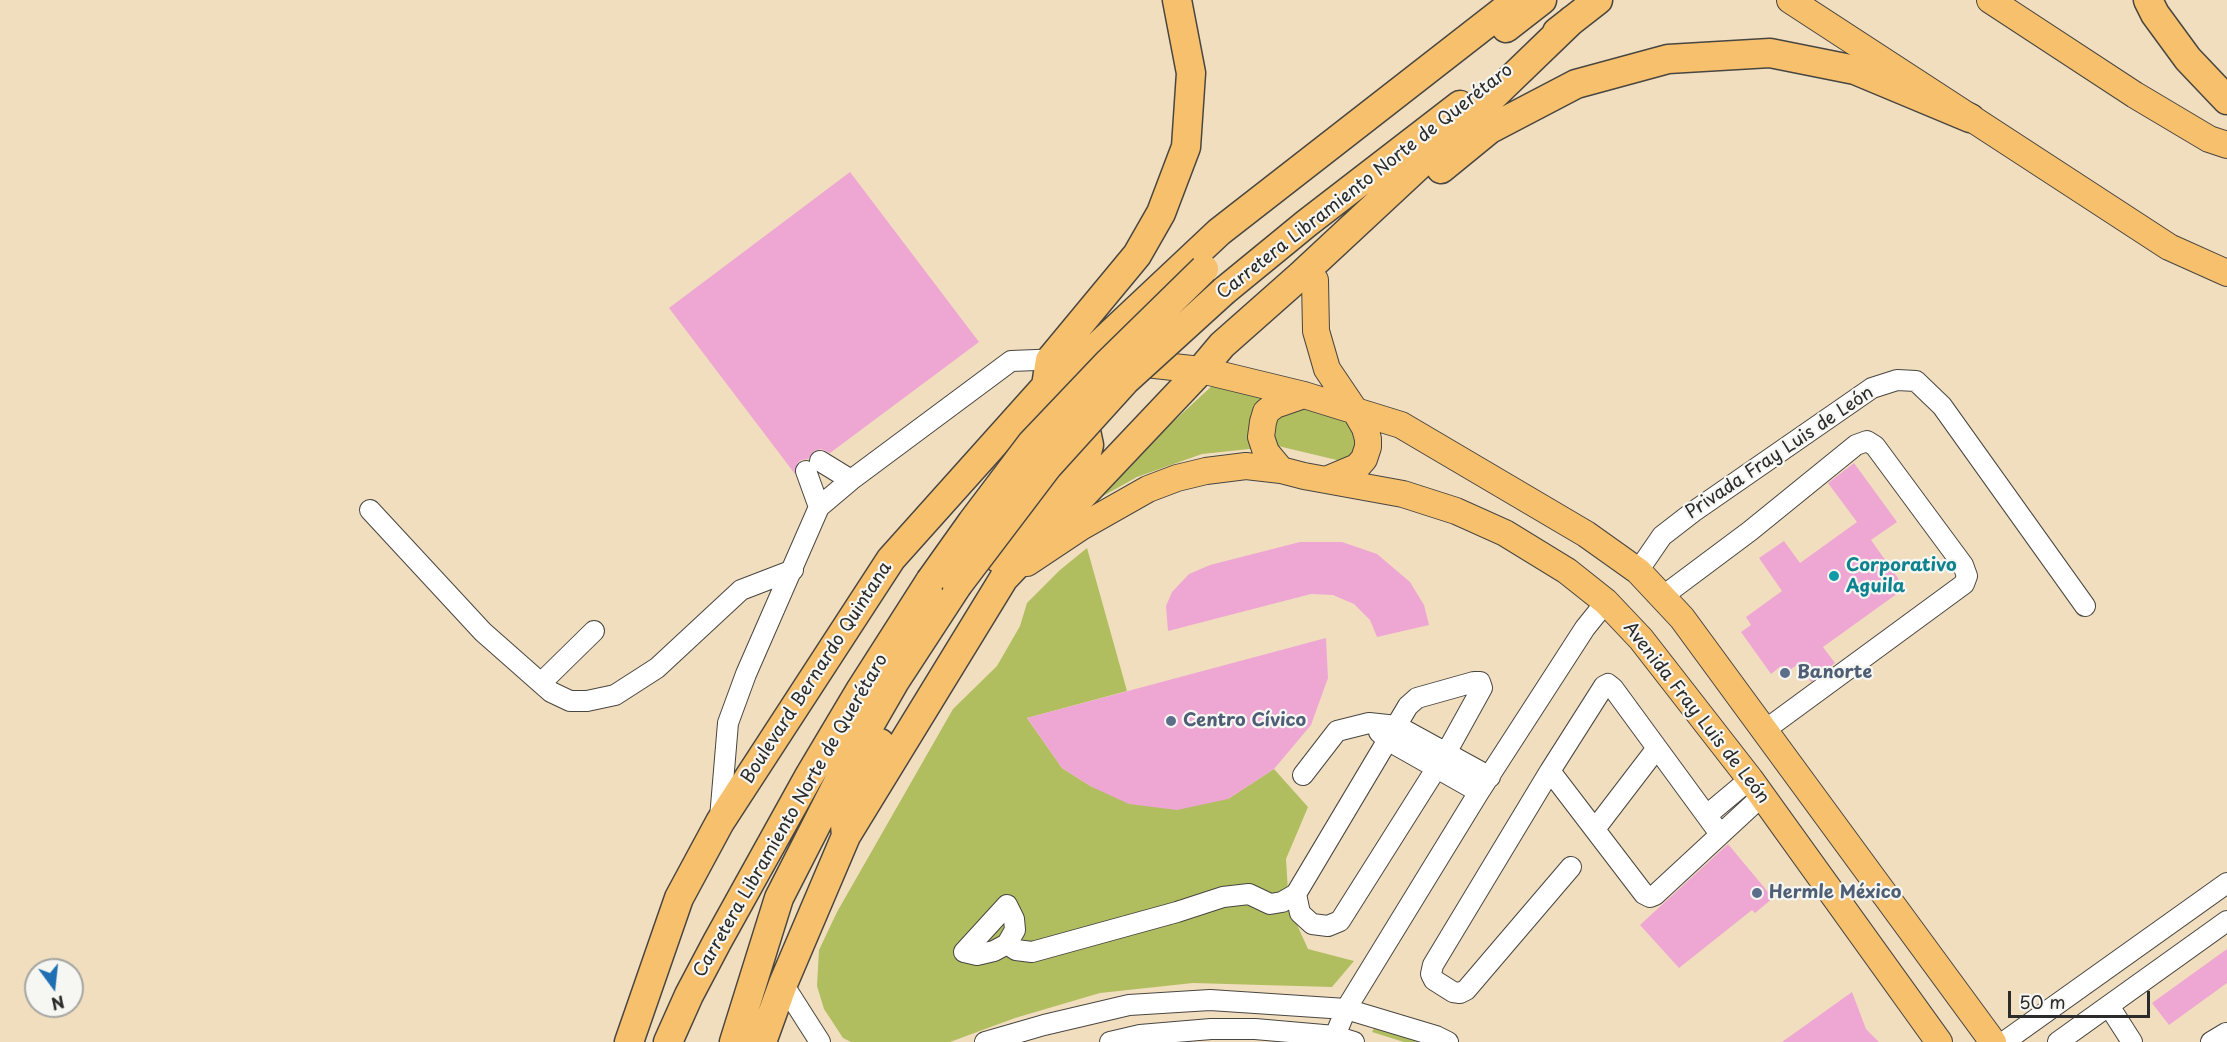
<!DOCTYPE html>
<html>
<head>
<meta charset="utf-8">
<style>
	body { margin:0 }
	#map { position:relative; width:2227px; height:1042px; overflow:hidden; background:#f1debf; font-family:"Playpen Sans",sans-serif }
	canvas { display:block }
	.north { position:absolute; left:24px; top:958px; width:60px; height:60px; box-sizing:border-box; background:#f6f6f2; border:2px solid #a5a5a2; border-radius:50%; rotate:165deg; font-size:16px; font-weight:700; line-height:24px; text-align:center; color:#2b2b2b }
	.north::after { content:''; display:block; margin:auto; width:21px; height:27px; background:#1f6fb2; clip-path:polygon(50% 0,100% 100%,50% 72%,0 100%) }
	.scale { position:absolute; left:2008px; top:991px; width:142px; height:27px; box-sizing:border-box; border:3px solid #2b2b2b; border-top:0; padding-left:8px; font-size:18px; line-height:21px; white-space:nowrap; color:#2b2b2b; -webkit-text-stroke:4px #f6f6f2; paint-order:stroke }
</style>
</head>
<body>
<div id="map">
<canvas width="2227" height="1042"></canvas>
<div class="north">N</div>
<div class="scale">50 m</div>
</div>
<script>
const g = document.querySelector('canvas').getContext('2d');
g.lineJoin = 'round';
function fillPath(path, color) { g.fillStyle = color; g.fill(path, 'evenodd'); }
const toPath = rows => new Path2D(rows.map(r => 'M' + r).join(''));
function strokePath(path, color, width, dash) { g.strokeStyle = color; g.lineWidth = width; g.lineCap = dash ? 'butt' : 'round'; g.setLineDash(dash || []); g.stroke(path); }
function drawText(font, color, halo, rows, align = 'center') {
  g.font = font + ' "Playpen Sans",sans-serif'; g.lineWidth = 4.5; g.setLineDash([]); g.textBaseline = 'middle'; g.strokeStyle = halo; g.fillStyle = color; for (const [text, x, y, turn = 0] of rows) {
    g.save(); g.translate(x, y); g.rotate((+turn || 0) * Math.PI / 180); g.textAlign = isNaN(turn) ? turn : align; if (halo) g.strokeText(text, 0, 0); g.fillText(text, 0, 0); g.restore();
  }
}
fillPath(toPath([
	[1215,383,1353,413,1363,449,1341,461,1278,446,1202,454,1137,477,1078,510],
	[1087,548,1127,691,1027,718,1062,768,1092,787,1228,799,1274,769,1308,807,1286,859,1289,907,1308,949,1354,961,1332,987,1193,983,1100,993,1015,1018,950,1042,851,1042,843,1038,824,1009,817,986,819,950,837,912,953,709,997,666,1020,626,1027,603,1060,570],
	[1376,1025,1433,1042,1404,1042,1372,1032]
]), '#b0be60');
fillPath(toPath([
	[850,172,979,342,830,453,821,449,814,451,808,459,801,460,797,464,795,474,669,308],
	[1854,463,1897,522,1871,540,1905,588,1823,647,1835,663,1811,682,1798,664,1786,673,1781,666,1771,674,1741,632,1751,625,1746,617,1782,591,1759,558,1784,541,1800,563,1857,522,1828,483],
	[1300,542,1342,542,1377,554,1410,582,1424,605,1429,625,1377,637,1370,620,1354,604,1333,595,1311,594,1168,631,1166,606,1172,592,1189,574,1210,565],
	[1326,638,1328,678,1311,725,1274,769,1228,799,1177,810,1129,804,1092,787,1062,768,1027,718],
	[1728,844,1773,898,1755,913,1752,910,1679,968,1640,925],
	[2227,949,2227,983,2169,1025,2152,1003],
	[1852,992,1866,1029,1879,1042,1782,1042]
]), '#eea7d2');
const minor = toPath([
	[820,461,851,480],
	[806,471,819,507],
	[370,510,483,632,551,692,570,701,587,701,615,695,657,668,741,590,793,570],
	[1638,571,1662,536,1693,512,1872,388,1897,380,1916,381,1942,406,2085,606],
	[1663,596,1750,531,1856,445,1867,441,1875,446,1963,565,1967,576,1964,584,1765,730],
	[1474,682,1480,682,1482,688,1446,753,1340,921,1328,926,1312,924,1300,913,1296,894,1408,706,1417,698,1474,682],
	[541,683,594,631],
	[1379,732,1389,741,1479,792],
	[1550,771,1644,894,1650,897,1655,895,1762,796],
	[1303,775,1337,731,1369,723,1397,726,1490,777],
	[1707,815,1750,779],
	[720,818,728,723,746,674,819,507,851,480,1011,361,1061,359],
	[1595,829,1657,748],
	[1571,867,1466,990,1460,993,1453,992,1434,980,1431,974,1433,965,1550,771,1604,686,1608,684,1613,688,1720,834],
	[1007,905,1014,919,1015,930,1007,944,994,951,977,955,964,952,1007,905],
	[1007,944,1016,950,1032,952,1177,912,1223,897,1249,894,1270,904,1282,902,1296,894],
	[783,984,820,1042],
	[2109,1006,2132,1042],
	[1335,1036,1346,1009,1479,792,1585,628,1606,602],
	[985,1042,1044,1025,1129,1005,1210,1000,1346,1009,1436,1036,1448,1042],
	[1110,1042,1140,1035,1211,1029,1255,1029,1335,1036,1354,1042],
	[2004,1042,2227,883],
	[2058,1042,2227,921],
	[2211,1042,2226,1033]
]);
const major = toPath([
	[1790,0,2169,247,2227,273],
	[1990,0,2135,95,2209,139,2227,145],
	[1315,280,1316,331,1327,369,1354,409,1365,428,1368,439,1368,447,1364,459,1357,467,1326,480],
	[1127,362,1201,370,1304,395,1401,425,1586,534,1638,571,1682,618,1993,1042],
	[1281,470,1266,452,1261,437,1263,422,1266,412,1275,405,1304,395],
	[1027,563,1081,527,1148,489,1177,478,1206,471,1246,466,1281,470,1304,476,1403,494,1456,511,1505,533,1567,571,1606,602,1641,639,1750,779,1939,1042]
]);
const highway = toPath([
	[2148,0,2155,14,2188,59,2227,100],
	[1506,28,1542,0],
	[1557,32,1598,0],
	[1441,169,1490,129,1576,84,1668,59,1770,53,1855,70,1970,118],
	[1224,291,1307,223,1460,105],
	[1046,386,1050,360,1137,255,1161,213,1186,147,1191,73,1177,0],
	[998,558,1085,460,1089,445,1086,431,1078,421,1064,419],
	[846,836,843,802,880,743],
	[629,1042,679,898,720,822,891,559,1046,386,1085,358,1219,232,1517,0],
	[668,1042,689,995,717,942,808,778,861,689,930,581],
	[734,1042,779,898,849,761,895,681,957,586],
	[762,1042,783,984,846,836,1004,578,1201,370,1222,345,1300,276,1487,102,1572,20]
]);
strokePath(minor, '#494641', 22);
strokePath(major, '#494641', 28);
strokePath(highway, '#494641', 31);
strokePath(minor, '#fff', 20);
strokePath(major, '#f7c06c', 26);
strokePath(highway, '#f7c06c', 28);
const highwayBridge = toPath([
	[930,581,972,522,1031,444,1109,362,1204,269],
	[957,586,1048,466,1125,381,1224,291]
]);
strokePath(highwayBridge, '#494641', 31, []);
strokePath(highwayBridge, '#f7c06c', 28);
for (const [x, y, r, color] of [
	[1834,576,6,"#0f9aa8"],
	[1785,673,6,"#5c6f8a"],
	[1171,721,6,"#5c6f8a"],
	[1757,893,6,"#5c6f8a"]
]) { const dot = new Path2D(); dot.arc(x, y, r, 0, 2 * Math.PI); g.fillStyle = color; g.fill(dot); strokePath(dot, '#f6f6f2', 2); }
drawText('18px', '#2b2b2b', '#f6f6f2', [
	["Carretera Libramiento Norte de Querétaro",1365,182,-38],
	["Privada Fray Luis de León",1780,453,-34],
	["Boulevard Bernardo Quintana",817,673,-57],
	["Avenida Fray Luis de León",1696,713,52],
	["Carretera Libramiento Norte de Querétaro",791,816,-60]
]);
drawText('bold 18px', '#0d838f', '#f6f6f2', [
	["Corporativo",1846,566],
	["Aguila",1846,587]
], 'left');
drawText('bold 18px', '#4e5e75', '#f6f6f2', [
	["Banorte",1797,673],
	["Centro Cívico",1183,721],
	["Hermle México",1769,893]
], 'left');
</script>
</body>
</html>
